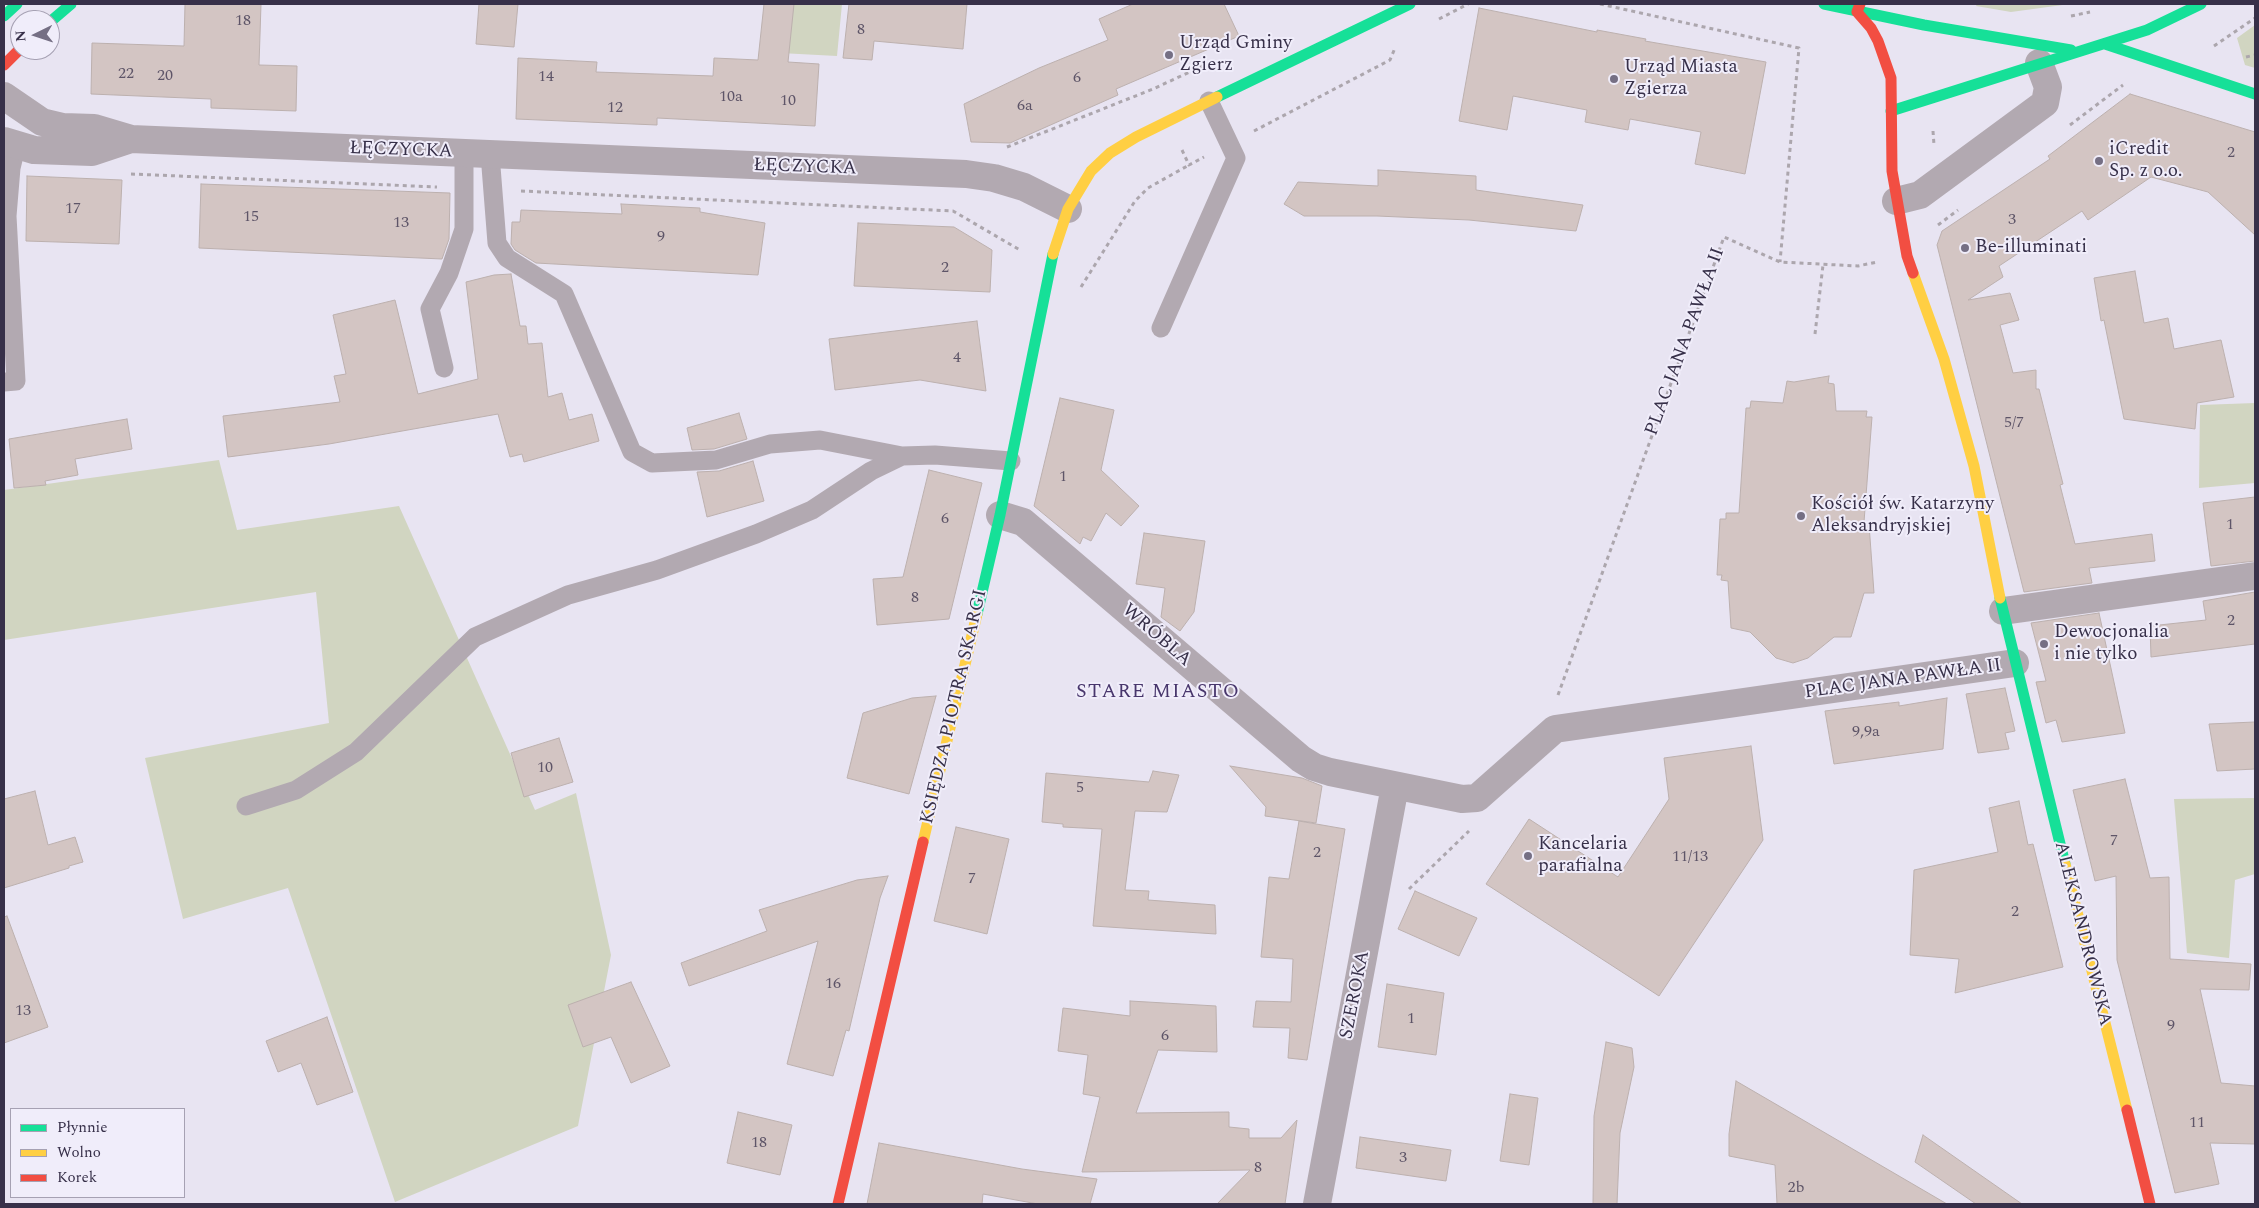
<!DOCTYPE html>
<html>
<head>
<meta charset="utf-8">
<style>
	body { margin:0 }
	#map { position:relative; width:2259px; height:1208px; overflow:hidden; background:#e8e4f2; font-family:Spectral,serif }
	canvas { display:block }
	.frame { position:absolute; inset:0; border:5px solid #373049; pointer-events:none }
	.legend { position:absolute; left:10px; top:1108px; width:175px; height:90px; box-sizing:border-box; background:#f0edfa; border:1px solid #a6a1b3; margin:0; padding:6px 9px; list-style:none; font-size:15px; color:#373049 }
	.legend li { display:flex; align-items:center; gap:10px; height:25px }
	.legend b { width:25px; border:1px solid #a6a1b3 }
	.north { position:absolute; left:10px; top:10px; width:50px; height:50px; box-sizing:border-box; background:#f0edfa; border:1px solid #a6a1b3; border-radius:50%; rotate:266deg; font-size:14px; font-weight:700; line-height:20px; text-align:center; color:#373049 }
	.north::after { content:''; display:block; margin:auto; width:18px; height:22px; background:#756f84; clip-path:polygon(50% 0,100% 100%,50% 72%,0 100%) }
</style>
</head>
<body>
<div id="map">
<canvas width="2259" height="1208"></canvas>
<div class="frame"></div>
<ul class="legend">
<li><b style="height:6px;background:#16e098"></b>Płynnie</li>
<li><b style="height:6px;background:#ffcf43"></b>Wolno</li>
<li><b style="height:6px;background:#f24e42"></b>Korek</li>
</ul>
<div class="north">N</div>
</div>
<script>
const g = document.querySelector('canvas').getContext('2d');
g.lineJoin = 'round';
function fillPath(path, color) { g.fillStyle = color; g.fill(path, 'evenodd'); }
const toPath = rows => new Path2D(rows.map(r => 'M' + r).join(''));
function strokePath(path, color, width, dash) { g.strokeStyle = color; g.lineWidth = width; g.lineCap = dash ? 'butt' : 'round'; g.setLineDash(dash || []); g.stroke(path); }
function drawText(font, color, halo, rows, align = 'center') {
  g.font = font + ' Spectral,serif'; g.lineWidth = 4; g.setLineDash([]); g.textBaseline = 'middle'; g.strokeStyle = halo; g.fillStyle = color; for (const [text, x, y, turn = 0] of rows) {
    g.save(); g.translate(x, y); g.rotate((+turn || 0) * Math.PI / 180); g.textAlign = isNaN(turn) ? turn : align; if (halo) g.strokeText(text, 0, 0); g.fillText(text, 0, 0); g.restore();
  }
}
fillPath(toPath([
	[764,4,842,4,837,56,761,52],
	[1977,4,2070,4,2011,12,1976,6],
	[2255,25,2255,68,2245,65,2237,38],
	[2255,403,2255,483,2199,488,2200,405],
	[219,460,237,530,399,506,535,810,576,793,611,955,578,1126,395,1202,288,888,183,919,145,758,329,723,316,592,4,640,4,490],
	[2255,798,2255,874,2235,880,2229,958,2187,953,2174,799]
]), '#d1d5c1');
const building = toPath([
	[185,4,261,4,259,65,297,66,296,111,211,108,211,99,91,94,92,43,184,46,185,4],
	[479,4,518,4,514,47,476,44,479,4],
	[764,4,794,4,788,62,819,64,815,126,657,118,657,125,516,119,518,58,597,62,596,72,713,76,714,58,758,60,764,4],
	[849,4,967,4,963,49,874,41,872,60,843,58,849,4],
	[1133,4,1224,4,1239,36,1116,89,1118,95,1010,143,971,142,964,104,1039,68,1108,40,1099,19,1133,4],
	[1479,8,1597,32,1597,30,1646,39,1645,41,1766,62,1745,174,1695,164,1701,132,1630,119,1628,130,1585,122,1587,110,1513,96,1507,130,1459,121,1479,8],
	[2130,94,2255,132,2255,235,2208,192,2151,177,2088,220,2082,211,1999,266,2003,277,1968,300,2010,293,2019,320,2000,325,2013,373,2036,370,2036,389,2039,389,2063,484,2060,485,2075,544,2152,534,2155,561,2089,568,2092,583,2024,592,1937,245,1942,231,2050,159,2048,156,2130,94],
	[1378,170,1476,176,1476,190,1583,205,1576,231,1469,220,1377,216,1304,216,1284,204,1298,182,1378,186,1378,170],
	[27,176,122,180,119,244,26,241,27,176],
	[201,184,450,193,449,239,442,259,199,248,201,184],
	[621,204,700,208,700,212,765,223,758,275,536,263,515,250,511,244,512,222,520,222,521,210,622,214,621,204],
	[858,223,954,227,992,250,990,292,854,286,858,223],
	[2135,271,2144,323,2168,318,2174,349,2221,340,2234,397,2197,403,2195,429,2124,419,2104,320,2101,321,2094,278,2135,271],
	[511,274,520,326,526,326,528,344,542,343,548,397,562,393,569,420,592,414,599,441,524,462,522,454,510,457,498,414,329,444,228,457,223,416,340,402,334,376,346,374,333,315,395,300,418,394,478,379,466,282,494,275,511,274],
	[977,321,986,391,920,380,835,390,829,339,977,321],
	[1829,376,1828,383,1834,384,1836,411,1867,411,1866,417,1872,417,1864,522,1869,524,1874,593,1864,593,1851,637,1834,637,1808,658,1793,663,1776,658,1750,632,1731,628,1728,581,1721,580,1722,575,1717,575,1720,519,1726,519,1726,513,1739,513,1746,408,1750,408,1751,401,1783,403,1787,381,1794,382,1829,376],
	[1060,398,1114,410,1101,470,1139,506,1121,526,1106,513,1091,541,1083,537,1080,544,1034,506,1060,398],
	[739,413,747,439,714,449,692,450,687,428,739,413],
	[127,419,132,449,75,459,78,475,45,481,46,485,14,488,9,439,127,419],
	[753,461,764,501,707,517,697,472,719,471,753,461],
	[929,470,982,483,949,619,877,625,873,579,903,577,929,470],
	[2255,497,2255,561,2211,566,2203,503,2255,497],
	[1144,533,1205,541,1194,612,1180,631,1161,617,1165,588,1136,584,1144,533],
	[2255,592,2255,644,2151,657,2150,626,2206,620,2203,601,2255,592],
	[2099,613,2125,733,2062,742,2056,720,2046,723,2036,682,2046,681,2031,623,2099,613],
	[2005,688,2015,731,2005,733,2009,749,1978,753,1966,694,2005,688],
	[936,696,909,794,847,778,863,713,912,698,936,696],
	[1947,698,1943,749,1834,764,1825,711,1899,702,1899,706,1947,698],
	[2255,722,2255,769,2217,771,2209,724,2255,722],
	[559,738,573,782,524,797,511,753,559,738],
	[1751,746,1763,840,1659,996,1486,884,1529,819,1618,877,1669,799,1664,758,1751,746],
	[1230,766,1302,778,1322,786,1316,823,1265,816,1266,807,1230,766],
	[1153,771,1179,775,1167,812,1135,811,1125,890,1149,891,1148,900,1215,905,1216,934,1093,926,1102,829,1063,827,1063,824,1042,822,1046,773,1149,782,1153,771],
	[2125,779,2150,878,2169,877,2170,959,2251,964,2249,990,2200,989,2221,1083,2255,1086,2255,1144,2210,1143,2219,1184,2175,1193,2117,960,2116,876,2095,881,2073,790,2125,779],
	[35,791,48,845,75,837,83,862,69,866,69,868,4,888,4,799,35,791],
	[2019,801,2028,845,2033,844,2063,967,1955,993,1959,959,1910,955,1914,870,1998,852,1989,808,2019,801],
	[1299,821,1345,829,1307,1060,1288,1058,1290,1028,1253,1027,1256,1001,1291,1002,1293,959,1261,957,1269,877,1289,879,1299,821],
	[956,827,1009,839,987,934,934,921,956,827],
	[888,876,880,898,849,1031,846,1030,833,1076,787,1064,818,941,689,986,681,963,767,931,759,910,857,880,888,876],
	[1415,891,1477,918,1459,956,1398,929,1415,891],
	[7,916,48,1027,4,1043,4,917,7,916],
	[631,982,670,1066,631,1083,611,1037,583,1047,568,1005,631,982],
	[1387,984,1444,993,1436,1055,1378,1047,1387,984],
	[1130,1001,1216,1006,1217,1052,1158,1050,1136,1113,1229,1112,1229,1127,1249,1129,1249,1138,1281,1138,1297,1120,1285,1204,1217,1204,1250,1170,1082,1172,1100,1097,1083,1094,1088,1055,1058,1051,1063,1008,1130,1016,1130,1001],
	[327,1017,353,1092,317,1105,301,1063,278,1072,266,1041,327,1017],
	[1606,1042,1632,1048,1634,1067,1620,1133,1617,1204,1593,1204,1594,1116,1606,1042],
	[1736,1081,1803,1120,1947,1204,1777,1204,1775,1165,1729,1156,1729,1134,1736,1081],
	[1510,1094,1538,1098,1529,1165,1500,1161,1510,1094],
	[738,1112,792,1125,780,1175,727,1163,738,1112],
	[1923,1135,2022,1204,1976,1204,1915,1162,1923,1135],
	[1360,1137,1451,1150,1446,1181,1356,1168,1360,1137],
	[879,1143,1022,1169,1097,1179,1090,1204,1038,1204,983,1194,982,1204,867,1204,879,1143]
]);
fillPath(building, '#d3c5c3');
strokePath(building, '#bcb0ae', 1);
strokePath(toPath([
	[1600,4,1799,48,1780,262],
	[2071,16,2090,12],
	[1439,19,1468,4],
	[2214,46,2255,18],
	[2246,57,2255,55],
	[2070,125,2123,85],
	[1254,131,1390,60,1395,48],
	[1933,131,1934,145],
	[1007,147,1153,89,1209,63],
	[1182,150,1189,165,1204,157],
	[131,174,437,187],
	[521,191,953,211,1020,250],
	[1938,225,1958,210],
	[1081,287,1135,201,1148,188,1189,165],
	[1815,334,1823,265],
	[1558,695,1724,237,1780,262,1858,266,1877,262],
	[1409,889,1469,831]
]), '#aca6ad', 3, [4, 4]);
strokePath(toPath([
	[490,154,497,243,507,258,564,294,632,452,652,463,716,460,770,444,820,440,902,456],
	[1161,328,1236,158,1209,101],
	[444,368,430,309,449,273,464,229,464,153],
	[4,382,16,381,7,216,11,168,16,147],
	[246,806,296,790,356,752,475,637,568,595,657,570,756,534,812,510,871,471,902,456,935,455,1011,461]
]), '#b2a9b1', 19);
strokePath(toPath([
	[4,96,42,122,63,127,94,128,131,139,966,174,994,178,1024,187,1068,209],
	[4,141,34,150,92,152,131,139],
	[1896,201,1920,195,2045,103,2048,87,2039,63],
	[1000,515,1023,522,1301,759,1314,767,1330,772,1462,799,1477,798,1555,729,2015,663],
	[2003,611,2255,576],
	[1317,1204,1395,786]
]), '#b2a9b1', 28);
strokePath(toPath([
	[1824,4,1924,25,2071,50],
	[4,16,17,4],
	[50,22,71,4],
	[2105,44,2255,94],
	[1217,97,1410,4],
	[1891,111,2147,30,2201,4],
	[2000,598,2065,864],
	[977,614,1000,515,1053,254]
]), '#16e098', 11);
strokePath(toPath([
	[1053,254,1068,209,1091,171,1110,153,1136,137,1217,97],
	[1913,273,1944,359,1974,466,2000,598],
	[923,842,977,614],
	[2065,864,2127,1110]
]), '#ffcf43', 11);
strokePath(toPath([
	[1860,4,1857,12,1871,28,1878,41,1891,78,1892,171,1907,256,1913,273],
	[4,65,20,49],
	[2127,1110,2150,1204],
	[838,1204,923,842]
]), '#f24e42', 11);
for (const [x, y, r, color] of [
	[1169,55,5,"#756f84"],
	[1614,79,5,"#756f84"],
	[2099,161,5,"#756f84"],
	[1965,248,5,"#756f84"],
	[1801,516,5,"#756f84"],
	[2044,644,5,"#756f84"],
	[1528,856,5,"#756f84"]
]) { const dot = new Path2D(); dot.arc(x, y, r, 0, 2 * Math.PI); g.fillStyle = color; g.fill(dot); strokePath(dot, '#f0edfa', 2); }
drawText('16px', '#5e5568', null, [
	["18",243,22],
	["8",861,31],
	["22",126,75],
	["20",165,77],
	["14",546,78],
	["6",1077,79],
	["10a",731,98],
	["10",788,102],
	["6a",1025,107],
	["12",615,109],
	["2",2231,154],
	["17",73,210],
	["15",251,218],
	["3",2012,221],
	["13",401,224],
	["9",661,238],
	["2",945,269],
	["4",957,359],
	["5/7",2014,424],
	["1",1063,478],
	["6",945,520],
	["1",2230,526],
	["8",915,599],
	["2",2231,622],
	["9,9a",1866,733],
	["10",545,769],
	["5",1080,789],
	["7",2114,842],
	["2",1317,854],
	["11/13",1690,858],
	["7",972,880],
	["2",2015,913],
	["16",833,985],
	["13",23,1012],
	["1",1411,1020],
	["9",2171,1027],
	["6",1165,1037],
	["11",2197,1124],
	["18",759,1144],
	["3",1403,1159],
	["8",1258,1169],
	["2b",1796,1189]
]);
drawText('19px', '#373049', '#f0edfa', [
	["Urząd Gminy",1179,44],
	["Zgierz",1179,66],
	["Urząd Miasta",1624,68],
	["Zgierza",1624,90],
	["iCredit",2109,150],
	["Sp. z o.o.",2109,172],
	["Be-illuminati",1975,248],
	["Kościół św. Katarzyny",1811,505],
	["Aleksandryjskiej",1811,527],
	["Dewocjonalia",2054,633],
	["i nie tylko",2054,655],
	["Kancelaria",1538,845],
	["parafialna",1538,867]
], 'left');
drawText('19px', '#373049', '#f0edfa', [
	["ŁĘCZYCKA",401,151,2],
	["ŁĘCZYCKA",805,168,2],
	["PLAC JANA PAWŁA II",1686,342,-70],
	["WRÓBLA",1156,636,41],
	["PLAC JANA PAWŁA II",1903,680,-8],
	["KSIĘDZA PIOTRA SKARGI",955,707,-77],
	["ALEKSANDROWSKA",2082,934,76],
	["SZEROKA",1356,995,-79]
]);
g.letterSpacing = '1px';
drawText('20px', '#48366c', '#f0edfa', [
	["STARE MIASTO",1158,693]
]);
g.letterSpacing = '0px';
</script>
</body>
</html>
